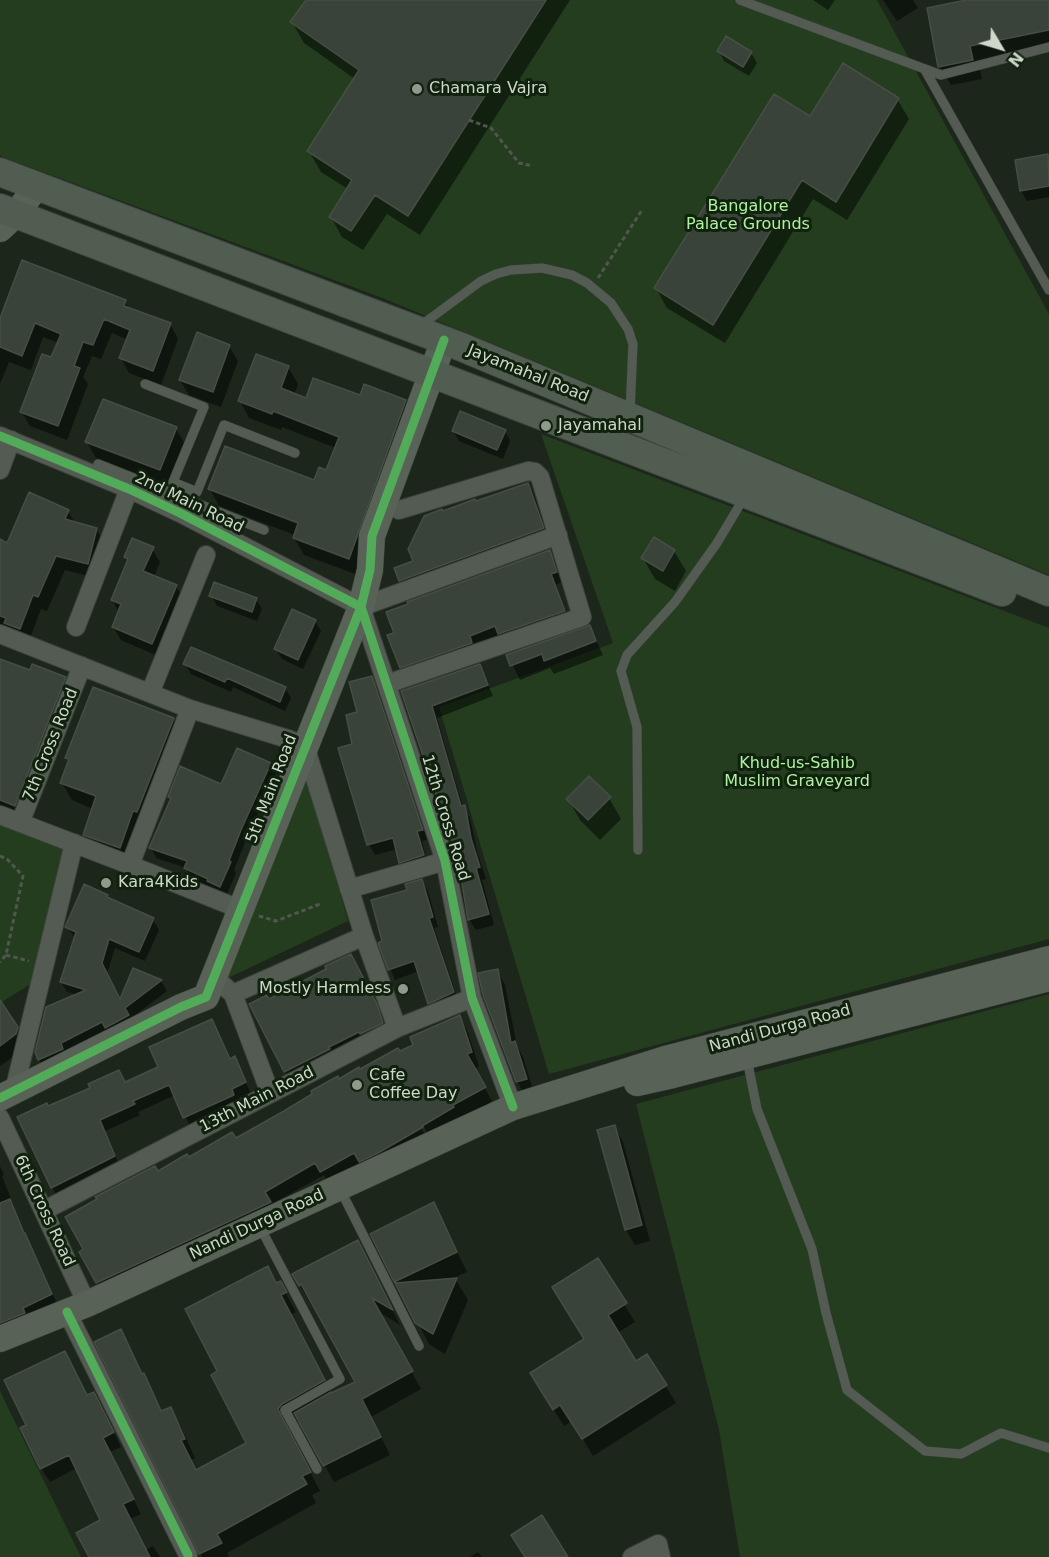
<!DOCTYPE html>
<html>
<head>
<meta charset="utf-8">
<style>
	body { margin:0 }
	#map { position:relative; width:1049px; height:1557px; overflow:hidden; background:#1c261b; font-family:"DejaVu Sans",sans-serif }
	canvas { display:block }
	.north { position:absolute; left:971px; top:18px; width:60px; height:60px; -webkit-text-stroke:4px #10210d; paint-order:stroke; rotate:128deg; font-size:16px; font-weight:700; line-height:24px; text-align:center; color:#cdd8ca }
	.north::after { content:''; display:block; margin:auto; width:21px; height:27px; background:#cdd8ca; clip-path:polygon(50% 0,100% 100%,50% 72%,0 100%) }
</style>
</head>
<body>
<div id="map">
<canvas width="1049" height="1557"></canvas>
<div class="north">N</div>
</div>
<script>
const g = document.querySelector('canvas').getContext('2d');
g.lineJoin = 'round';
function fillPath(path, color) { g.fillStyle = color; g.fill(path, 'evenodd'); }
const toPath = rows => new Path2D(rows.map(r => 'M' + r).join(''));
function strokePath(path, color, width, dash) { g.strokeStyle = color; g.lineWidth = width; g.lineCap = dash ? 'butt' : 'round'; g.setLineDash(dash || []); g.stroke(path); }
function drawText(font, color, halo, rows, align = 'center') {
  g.font = font + ' "DejaVu Sans",sans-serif'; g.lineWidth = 6; g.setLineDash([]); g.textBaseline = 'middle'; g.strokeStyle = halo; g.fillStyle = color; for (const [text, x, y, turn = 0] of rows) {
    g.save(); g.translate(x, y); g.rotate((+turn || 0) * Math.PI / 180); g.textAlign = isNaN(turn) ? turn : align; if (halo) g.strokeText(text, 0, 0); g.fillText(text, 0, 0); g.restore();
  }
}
fillPath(toPath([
	[0,0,877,0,1049,314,1049,575,380,297,0,156],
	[541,434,1049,628,1049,939,549,1074,439,707,613,643],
	[304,765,348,921,224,980],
	[0,825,64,850,31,984,0,1003],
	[1049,994,1049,1557,740,1557,719,1430,636,1104],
	[0,1391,81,1557,0,1557]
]), '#233d1e');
fillPath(toPath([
	[308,0,570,0,420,235,387,214,363,250,342,237,331,217,348,189,321,172,309,151,355,79,304,43,292,22],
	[813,0,835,0,828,10],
	[883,0,913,0,918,8,897,21],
	[973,0,1049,0,1049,51,979,65,982,79,951,85,940,66],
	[719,51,751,53,757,63,749,76,724,61],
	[897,99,909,119,847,220,813,199,725,343,667,308,656,288,810,118],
	[1047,156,1049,160,1049,197,1027,201,1021,191,1016,161],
	[125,301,129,309,170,324,178,339,161,385,129,373,121,358,128,340,112,333,101,359,92,356,83,377,88,384,67,440,30,426,21,411,52,359,58,343,43,337,31,370,9,362,0,384,0,322],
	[229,346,238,361,221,407,189,395,180,380],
	[288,367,298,384,294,395,307,400,361,397,405,401,415,418,358,575,304,555,294,538,295,535,219,506,210,489,315,482,327,471,336,448,282,427,281,430,249,418,240,401],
	[176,429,185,444,168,485,96,458,87,442],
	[453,431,505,431,510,441,503,459,459,441],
	[528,484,534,496,549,540,407,591,401,580,415,562,443,513],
	[68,511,75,523,96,529,105,544,96,578,65,570,47,611,41,609,28,643,0,627,0,545,8,545],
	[152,549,160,562,154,577,176,586,184,600,160,657,121,640,113,627,119,612,112,600,128,562,125,557],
	[674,551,686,571,675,591,655,579,643,558],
	[549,552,555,562,561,582,556,585,570,621,407,677,401,667,396,634],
	[211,595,256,599,262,609,257,621,217,606],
	[315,621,321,631,303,669,282,659,276,649],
	[589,626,603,655,554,674,550,668,520,680,508,656],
	[0,661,30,672,64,678,72,691,22,817,0,809],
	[185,664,285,688,291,698,285,711,233,687,231,692,191,674],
	[480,666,493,696,437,718,463,807,470,818,477,851,486,879,482,880,494,925,476,930,469,919,462,877,452,838,403,692],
	[371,677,377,688,427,840,422,841,428,866,406,872,401,862,397,849,375,855,369,845,340,749,354,745],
	[173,720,184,737,130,865,94,852,84,835,93,809,72,800,62,783,69,762,67,758],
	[270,764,276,774,246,840,234,870,236,873,226,896,192,878,186,868,156,858,151,847,172,801,170,797,222,786],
	[609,798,621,819,600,840,580,820,568,799],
	[422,881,428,891,438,927,434,928,459,1003,435,1013,429,1003,419,971,395,980,380,943,384,942,408,891],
	[107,896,110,900,153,920,159,930,145,961,115,948,107,974,121,1001,134,970,161,981,167,991,130,1019,45,1069,39,1059,78,995,67,992,61,982,75,938,67,927],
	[357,967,382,1018,388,1034,292,1083,285,1071,269,1001],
	[497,970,505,985,517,1046,523,1057,534,1093,525,1096,517,1081],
	[0,1010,17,1027,25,1043,24,1049,0,1066],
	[460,1017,467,1030,479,1066,474,1069,492,1101,431,1139,420,1120,418,1122,429,1142,329,1185,324,1175,105,1296,81,1253,157,1173,235,1139,339,1081,415,1046],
	[230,1060,240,1069,251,1094,236,1100,239,1106,191,1128,175,1095,138,1112,140,1115,105,1131,120,1167,58,1198,52,1187,48,1108,125,1083],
	[614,1127,623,1142,650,1241,635,1245,626,1230],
	[0,1166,4,1175,2,1176,26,1237,59,1308,0,1341],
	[433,1204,467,1272,449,1280,456,1280,468,1300,445,1354,429,1344,372,1234],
	[367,1259,400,1325,379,1312,421,1389,371,1417,390,1455,334,1482,299,1419,292,1423,288,1429,320,1491,312,1495,316,1503,227,1553,229,1557,202,1557,96,1342,120,1331,162,1412,171,1409,181,1427,195,1458,191,1460,196,1471,248,1443,219,1372,277,1285,280,1283,296,1312,290,1315,332,1395,357,1382,312,1301,310,1302,294,1275],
	[597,1260,635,1322,617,1333,636,1363,647,1356,676,1403,593,1456,572,1421,564,1426,542,1391,585,1339],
	[65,1353,88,1397,102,1408,121,1447,110,1452,141,1514,130,1519,146,1550,153,1546,160,1557,90,1557,102,1521,77,1468,50,1482,41,1468,28,1426],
	[478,1552,482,1557,470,1557]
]), '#0007');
const building = toPath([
	[306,0,546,0,408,216,375,195,351,231,329,217,352,180,307,151,359,70,290,22,306,0],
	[966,0,1049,0,1049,30,970,46,973,60,938,67,927,8,966,0],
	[726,36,752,52,743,67,717,51,726,36],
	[843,63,899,98,836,202,802,180,713,325,654,288,774,94,810,116,843,63],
	[1048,154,1049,186,1020,191,1015,160,1048,154],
	[22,260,126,300,124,306,171,323,153,371,119,358,130,330,104,319,93,345,83,342,74,366,80,368,58,426,20,412,42,354,51,357,61,334,35,323,22,356,0,347,0,318,22,260],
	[197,332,230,345,213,392,179,380,197,332],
	[256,354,289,366,281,388,306,398,313,378,360,395,364,384,406,400,349,559,293,538,298,523,208,489,225,446,314,480,319,467,326,470,339,437,273,411,272,414,238,401,256,354],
	[103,399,177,427,160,470,85,442,103,399],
	[460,411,506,430,497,450,452,431,460,411],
	[528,483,544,528,399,581,394,568,413,561,408,549,424,516,442,509,443,511,475,499,476,501,528,483],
	[29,492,69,510,65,519,97,528,88,564,56,556,38,597,33,595,20,629,4,623,6,618,0,616,0,539,7,543,29,492],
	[654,537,675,550,663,571,641,558,654,537],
	[132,538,154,547,143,571,177,585,152,644,112,627,121,604,111,600,128,559,124,557,132,538],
	[550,550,557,572,551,574,565,611,498,634,495,626,470,636,472,643,400,668,387,635,394,633,386,612,408,604,407,602,550,550],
	[214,582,257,598,252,612,209,596,214,582],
	[292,609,316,620,298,660,274,649,292,609],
	[590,625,596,641,544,661,542,654,510,666,506,655,590,625],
	[191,647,286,687,280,702,227,678,225,682,183,664,191,647],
	[0,659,30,670,32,664,66,677,15,806,0,800,0,659],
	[480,664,488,685,432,706,461,806,465,805,471,838,480,867,476,868,489,914,468,920,461,877,451,838,401,691,480,664],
	[372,676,423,830,417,831,424,855,399,863,393,838,367,845,338,748,352,744,346,715,357,712,349,682,372,676],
	[93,687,174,718,137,812,133,811,120,848,83,835,96,796,60,783,69,759,65,758,93,687],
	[237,748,271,763,241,830,229,861,231,862,220,887,207,881,208,879,184,868,187,861,149,848,171,798,168,797,180,766,221,784,237,748],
	[589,776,611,797,588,820,566,799,589,776],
	[422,879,433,917,429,918,454,992,428,1004,414,961,388,970,378,943,382,941,371,900,407,890,405,884,422,879],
	[84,884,108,895,107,897,154,918,139,952,109,939,102,963,120,999,133,968,162,980,125,1008,129,1015,105,1028,102,1022,61,1043,63,1049,38,1060,35,1052,46,1007,86,990,60,982,76,932,65,927,84,884],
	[351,954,377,1004,383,1023,360,1034,359,1032,329,1047,330,1049,284,1072,249,1004,267,995,269,999,326,969,325,966,351,954],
	[498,969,511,1043,515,1041,527,1079,516,1082,483,995,478,973,498,969],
	[0,1000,18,1027,16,1034,0,1046,0,1000],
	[460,1015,472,1052,467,1054,486,1087,453,1105,454,1107,422,1126,423,1127,378,1153,359,1162,354,1153,320,1172,315,1163,265,1192,271,1202,96,1283,79,1252,83,1249,65,1217,97,1199,95,1197,155,1166,158,1171,187,1154,189,1157,232,1132,236,1138,284,1111,312,1094,311,1091,338,1076,339,1079,359,1067,360,1069,398,1048,400,1051,413,1045,410,1037,460,1015],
	[212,1019,230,1059,235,1056,246,1082,232,1089,234,1095,183,1118,169,1085,133,1101,135,1104,100,1120,115,1156,51,1188,17,1117,47,1103,48,1106,90,1088,88,1084,119,1070,125,1082,158,1067,149,1047,212,1019],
	[615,1125,642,1225,625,1230,597,1130,615,1125],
	[10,1199,24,1233,25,1233,52,1294,23,1308,25,1313,0,1323,0,1203,10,1199],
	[434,1202,457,1252,394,1282,370,1234,434,1202],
	[358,1240,393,1310,372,1298,413,1371,362,1399,381,1437,323,1466,294,1413,331,1392,331,1393,355,1382,301,1284,299,1286,292,1274,358,1240],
	[598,1258,627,1303,608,1315,636,1361,647,1354,667,1385,582,1439,560,1405,553,1410,530,1373,584,1339,552,1287,598,1258],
	[268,1266,276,1283,281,1281,287,1292,281,1295,325,1380,282,1404,278,1409,311,1472,302,1476,307,1484,217,1534,222,1543,199,1554,94,1342,121,1329,142,1374,144,1373,161,1411,171,1407,185,1439,181,1440,196,1470,246,1443,211,1375,217,1371,185,1309,268,1266],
	[457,1278,433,1334,415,1323,395,1283,457,1278],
	[65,1351,87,1395,94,1392,114,1432,103,1438,134,1499,123,1504,150,1557,89,1557,76,1533,100,1520,69,1455,40,1469,20,1428,26,1425,4,1380,65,1351],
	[542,1515,568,1557,525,1557,511,1535,542,1515]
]);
fillPath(building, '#3a4339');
strokePath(building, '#464e44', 1.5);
const lane = toPath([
	[740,0,941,75,1049,47],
	[925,70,1049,290],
	[420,326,481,281,496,274,511,270,542,268,572,275,587,283,611,303,628,329,633,344,630,413],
	[145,384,204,407,173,482,190,489,180,513],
	[98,464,264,530],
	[190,489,197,492,224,425,295,453],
	[638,850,637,727,621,671,627,655,675,602,717,543,745,496],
	[747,1059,757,1109,812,1249,826,1313,847,1390,925,1451,961,1454,1001,1433,1049,1448],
	[340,1189,419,1346],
	[260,1227,340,1379,285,1410,317,1469]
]);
const street = toPath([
	[0,436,129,489,180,513,361,607],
	[0,470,11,440],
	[361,607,445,861,472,998,513,1107],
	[361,607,558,535],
	[76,627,129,489],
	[0,634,190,709,288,739,305,746,364,936,397,1028],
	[387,684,582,617,540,477,535,472,528,471,399,510],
	[150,693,206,555],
	[0,815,130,865,242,910],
	[20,823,82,666],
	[130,865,190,709],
	[349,889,445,861],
	[214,977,233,994,364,936],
	[233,994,270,1093],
	[14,1091,74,843],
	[0,1118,87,1304],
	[45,1210,397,1028,472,998],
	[67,1312,188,1555],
	[632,1557,658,1544,661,1557]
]);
const secondary = toPath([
	[0,229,16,214,37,186],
	[637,1083,673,1075,1049,978],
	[0,1098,181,1007,206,997,361,607,370,570,372,536,444,340],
	[0,1339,87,1304,513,1107,669,1058,1049,959]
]);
const primary = toPath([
	[0,172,459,346,1049,592],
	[0,208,1002,592]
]);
strokePath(lane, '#3a423a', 10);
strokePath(street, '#3a423a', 20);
strokePath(secondary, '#3a423a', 27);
strokePath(primary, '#3a423a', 30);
strokePath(toPath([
	[469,120,491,128,519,163,533,166],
	[598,278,642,210],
	[0,856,7,859,23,876,6,955,0,962],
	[259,916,276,921,320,904],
	[6,955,29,961]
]), '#51574f', 3, [4.5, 3]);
strokePath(lane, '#535b52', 9);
strokePath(street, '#535b52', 18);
strokePath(secondary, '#586256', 26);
strokePath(primary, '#525d51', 28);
strokePath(toPath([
	[0,436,129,489,180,513,361,607,445,861,472,998,513,1107],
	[0,1098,181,1007,206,997,361,607,370,570,372,536,444,340],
	[67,1312,188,1555]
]), '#51ab58', 9);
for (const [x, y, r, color] of [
	[417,89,6,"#8f9a8d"],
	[546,426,6,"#8f9a8d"],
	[106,883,6,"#8f9a8d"],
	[403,989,6,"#8f9a8d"],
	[357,1085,6,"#8f9a8d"]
]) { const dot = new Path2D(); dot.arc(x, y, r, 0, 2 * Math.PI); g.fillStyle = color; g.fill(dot); strokePath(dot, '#10210d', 2); }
drawText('16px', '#cdd8ca', '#10210d', [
	["Chamara Vajra",429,89],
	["Jayamahal",558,426],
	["Kara4Kids",118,883],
	["Mostly Harmless",391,989,"right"],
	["Cafe",369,1076],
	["Coffee Day",369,1094]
], 'left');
drawText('16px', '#aef1a0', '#10210d', [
	["Bangalore",748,207],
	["Palace Grounds",748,225],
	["Khud-us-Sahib",797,764],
	["Muslim Graveyard",797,782]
]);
drawText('16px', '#cdd8ca', '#10210d', [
	["Jayamahal Road",528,374,22],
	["2nd Main Road",189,503,26],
	["7th Cross Road",51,745,-68],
	["5th Main Road",272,789,-69],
	["12th Cross Road",445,818,73],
	["Nandi Durga Road",780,1029,-15],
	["13th Main Road",257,1100,-27],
	["6th Cross Road",44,1211,65],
	["Nandi Durga Road",257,1225,-25]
]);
</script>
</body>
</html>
